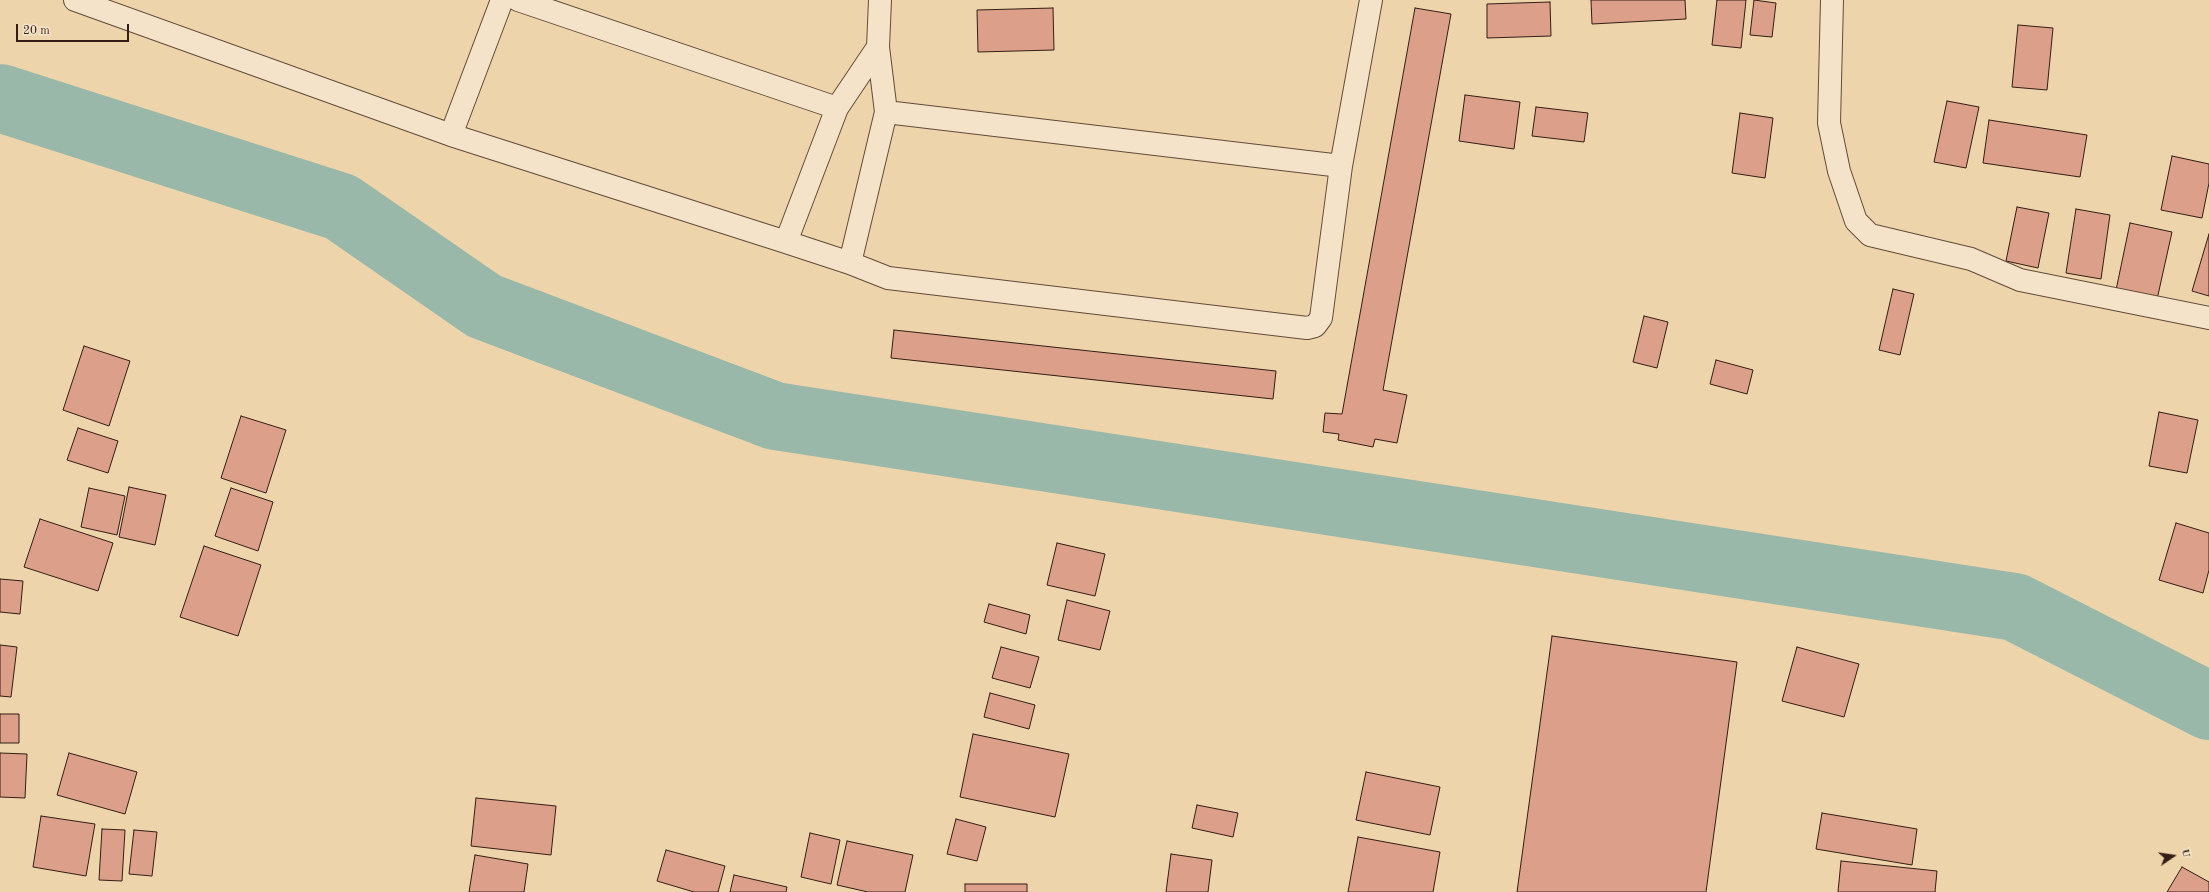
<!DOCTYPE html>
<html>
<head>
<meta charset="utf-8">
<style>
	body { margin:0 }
	#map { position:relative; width:2209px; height:892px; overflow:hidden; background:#eed4aa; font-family:"Old Standard TT",serif }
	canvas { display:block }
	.north { position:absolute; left:2153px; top:836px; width:40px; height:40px; -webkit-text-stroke:3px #f4e3c8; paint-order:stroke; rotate:77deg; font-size:11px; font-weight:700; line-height:16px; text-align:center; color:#331d14 }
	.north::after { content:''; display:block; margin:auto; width:14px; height:18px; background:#331d14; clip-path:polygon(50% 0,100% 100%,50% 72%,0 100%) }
	.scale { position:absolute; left:16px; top:24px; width:113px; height:18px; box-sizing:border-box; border:2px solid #331d14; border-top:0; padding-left:5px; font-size:12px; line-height:14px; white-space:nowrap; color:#331d14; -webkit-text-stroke:3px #f4e3c8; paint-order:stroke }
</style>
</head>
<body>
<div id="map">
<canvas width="2209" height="892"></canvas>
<div class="north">U</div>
<div class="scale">20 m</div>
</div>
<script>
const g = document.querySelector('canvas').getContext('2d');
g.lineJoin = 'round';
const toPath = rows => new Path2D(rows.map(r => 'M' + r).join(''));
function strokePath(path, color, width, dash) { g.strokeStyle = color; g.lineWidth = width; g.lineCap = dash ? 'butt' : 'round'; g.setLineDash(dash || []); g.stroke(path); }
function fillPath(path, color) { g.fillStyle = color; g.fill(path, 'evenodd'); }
strokePath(toPath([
	[0,98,341,207,484,306,775,416,2015,607,2209,706]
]), '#99b8aa', 68);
const building = toPath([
	[1591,0,1685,0,1686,19,1592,24,1591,0],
	[1717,0,1746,0,1741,48,1712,45,1717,0],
	[1754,0,1776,3,1772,37,1750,35,1754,0],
	[1550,2,1551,36,1487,38,1487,4,1550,2],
	[1053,8,1054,50,978,52,977,10,1053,8],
	[1415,8,1451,14,1383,390,1407,395,1397,443,1375,439,1373,447,1338,440,1339,434,1323,432,1325,413,1342,414,1415,8],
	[2018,25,2053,28,2047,90,2012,87,2018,25],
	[1465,95,1520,102,1514,149,1459,141,1465,95],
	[1947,101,1979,107,1966,168,1934,162,1947,101],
	[1536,107,1588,113,1584,142,1532,136,1536,107],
	[1740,113,1773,118,1765,178,1732,173,1740,113],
	[1989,120,2087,135,2080,177,1983,163,1989,120],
	[2172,156,2209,164,2209,183,2202,218,2161,210,2172,156],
	[2017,207,2049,213,2038,268,2006,261,2017,207],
	[2076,209,2110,215,2101,279,2066,273,2076,209],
	[2130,223,2172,232,2156,304,2115,295,2130,223],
	[2209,234,2209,296,2192,291,2209,234],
	[1893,289,1914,294,1900,355,1879,350,1893,289],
	[1644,316,1668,322,1657,368,1633,362,1644,316],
	[894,330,1276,371,1273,399,891,358,894,330],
	[84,346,130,361,109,426,63,410,84,346],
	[1716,360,1753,370,1747,394,1710,384,1716,360],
	[2159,412,2198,420,2187,473,2149,466,2159,412],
	[241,416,286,430,266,493,221,478,241,416],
	[78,428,118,441,108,473,67,460,78,428],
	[129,487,166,495,155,545,119,537,129,487],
	[89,488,125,496,117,535,81,527,89,488],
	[231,488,273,502,258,551,215,536,231,488],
	[40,519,113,543,98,591,24,567,40,519],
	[2176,523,2209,533,2209,570,2203,593,2159,580,2176,523],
	[1057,543,1105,554,1095,596,1047,585,1057,543],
	[204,546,261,565,238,636,180,617,204,546],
	[0,579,23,581,20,614,0,612,0,579],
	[1067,600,1110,611,1100,650,1058,640,1067,600],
	[989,604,1030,615,1026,634,984,622,989,604],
	[1552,636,1737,662,1706,892,1517,892,1552,636],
	[0,645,17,647,11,697,0,696,0,645],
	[1001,647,1039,657,1030,688,992,678,1001,647],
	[1797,647,1859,664,1844,717,1782,701,1797,647],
	[990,693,1035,705,1029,729,984,717,990,693],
	[0,714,19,714,19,743,0,743,0,714],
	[973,734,1069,754,1055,817,960,797,973,734],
	[0,753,27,754,25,798,0,797,0,753],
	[69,753,137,772,125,814,57,795,69,753],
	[1366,772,1440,787,1430,835,1356,820,1366,772],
	[476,798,556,806,551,855,471,846,476,798],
	[1197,805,1238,813,1233,837,1192,828,1197,805],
	[1822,813,1917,829,1912,865,1816,849,1822,813],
	[41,816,95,824,86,876,33,867,41,816],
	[956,819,986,827,977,861,947,854,956,819],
	[102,829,125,830,122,881,99,880,102,829],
	[134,830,157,832,152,876,129,874,134,830],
	[810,833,840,840,831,884,801,877,810,833],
	[1358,837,1440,852,1433,892,1348,892,1358,837],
	[847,841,913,855,905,892,868,892,837,885,847,841],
	[666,850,725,866,718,892,694,892,657,881,666,850],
	[1171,854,1212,860,1208,892,1166,892,1171,854],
	[475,855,528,864,524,892,469,892,475,855],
	[1841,861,1937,871,1935,892,1838,892,1841,861],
	[2182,867,2209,882,2209,892,2167,892,2182,867],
	[734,875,787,887,786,892,730,892,734,875],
	[965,884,1027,884,1027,892,965,892,965,884]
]);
fillPath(building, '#dc9f8a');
strokePath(building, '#331d14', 1);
const minor = toPath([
	[75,0,451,135,786,242,837,108],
	[518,0,837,108,878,47],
	[880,0,878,47,886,112,850,263,888,278,1307,328,1315,326,1321,318,1341,166,1371,0],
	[1832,0,1829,123,1839,171,1856,221,1870,235,1971,259,2020,280,2209,318],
	[886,112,1341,166],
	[451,135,502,0],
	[786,242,850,263]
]);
strokePath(minor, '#624b3a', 24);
strokePath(minor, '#f4e3c8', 22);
</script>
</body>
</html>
